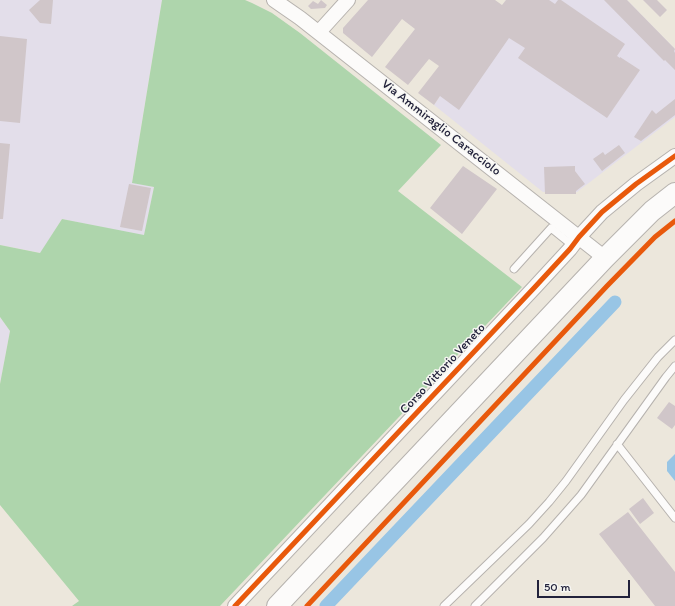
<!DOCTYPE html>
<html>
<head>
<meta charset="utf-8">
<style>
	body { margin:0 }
	#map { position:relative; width:675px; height:606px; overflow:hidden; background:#ece7dc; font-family:Itim,sans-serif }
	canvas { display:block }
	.scale { position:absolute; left:537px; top:580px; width:93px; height:18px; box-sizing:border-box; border:2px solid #22223b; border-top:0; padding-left:5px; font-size:12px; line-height:14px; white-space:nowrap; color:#22223b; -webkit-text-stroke:3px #f6f6f2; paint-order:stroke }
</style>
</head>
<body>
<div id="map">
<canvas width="675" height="606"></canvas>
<div class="scale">50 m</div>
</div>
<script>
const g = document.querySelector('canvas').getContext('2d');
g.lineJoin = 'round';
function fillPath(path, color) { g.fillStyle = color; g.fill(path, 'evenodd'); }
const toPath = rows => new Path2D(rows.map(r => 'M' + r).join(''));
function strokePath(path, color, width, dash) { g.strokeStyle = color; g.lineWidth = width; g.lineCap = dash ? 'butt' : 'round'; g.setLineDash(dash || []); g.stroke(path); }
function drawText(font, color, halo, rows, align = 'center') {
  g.font = font + ' Itim,sans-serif'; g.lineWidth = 3; g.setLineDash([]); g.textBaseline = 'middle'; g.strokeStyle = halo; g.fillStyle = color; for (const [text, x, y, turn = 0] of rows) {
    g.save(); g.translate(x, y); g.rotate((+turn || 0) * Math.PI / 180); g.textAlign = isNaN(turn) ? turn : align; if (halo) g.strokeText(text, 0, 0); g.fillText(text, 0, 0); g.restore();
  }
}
fillPath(toPath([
	[0,0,162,0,132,182,154,187,144,236,62,219,41,253,0,245],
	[506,0,627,0,675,49,675,117,577,192,543,192,434,105],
	[0,317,10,331,0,384]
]), '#e3deea');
fillPath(toPath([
	[162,0,245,0,252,3,272,13,300,33,441,145,398,191,522,287,220,606,72,606,79,601,0,505,0,384,10,331,0,317,0,245,40,253,62,219,144,235,154,187,132,183]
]), '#aed5ac');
fillPath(toPath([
	[675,454,675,481,667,471,667,462]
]), '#98c5e5');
strokePath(toPath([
	[326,606,615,302]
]), '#98c5e5', 13);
fillPath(toPath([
	[40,0,53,0,51,24,40,23,29,10],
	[321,0,327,5,325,8,311,9,308,6,313,1,318,4],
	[368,0,495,0,502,5,506,0,549,0,555,4,558,0,561,0,625,44,617,56,620,58,620,57,640,70,607,118,518,58,525,48,509,38,459,110,440,96,434,105,418,93,439,66,429,59,408,85,385,67,415,29,402,19,372,57,343,33,343,28],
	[604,0,627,0,675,49,674,51,675,53,675,70,665,60,664,61],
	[643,0,657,0,667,10,660,17],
	[0,36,27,39,20,123,0,121],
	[675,99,675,115,641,141,634,137,652,110,656,114],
	[0,143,10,144,3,219,0,219],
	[619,145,625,153,602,171,593,159,603,152,605,155],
	[463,166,497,189,462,234,430,208],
	[575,166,575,171,585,184,576,191,576,194,545,194,544,167],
	[129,184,151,188,142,231,120,227],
	[669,402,675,406,675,425,672,429,657,418],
	[643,498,654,513,640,524,629,509],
	[628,512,675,572,675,606,655,606,599,534]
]), '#d0c6c9');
const lane = toPath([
	[514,269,551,228,572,245],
	[617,444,675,518],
	[444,606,529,524,549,502,566,481,624,400,658,357,675,340],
	[475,606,543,538,581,495,666,377,675,366]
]);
const street = toPath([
	[274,0,300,18,605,258],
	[319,32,348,0],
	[235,606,534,288,570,249,579,237,602,212,636,184,675,156]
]);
const secondary = toPath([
	[277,606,605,258,652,211,675,193]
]);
strokePath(lane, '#b6b2ae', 9);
strokePath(street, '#b6b2ae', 16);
strokePath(secondary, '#b6b2ae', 22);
strokePath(lane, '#fcfbfa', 7);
strokePath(street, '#fcfbfa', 14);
strokePath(secondary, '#fcfbfa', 20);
strokePath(toPath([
	[235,606,534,288,570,249,579,237,602,212,636,184,675,156],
	[307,606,607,286,655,237,675,221]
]), '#e8590c', 5);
drawText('13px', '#22223b', '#f6f6f2', [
	["Via Ammiraglio Caracciolo",441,128,38],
	["Corso Vittorio Veneto",443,369,-47]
]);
</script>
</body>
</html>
